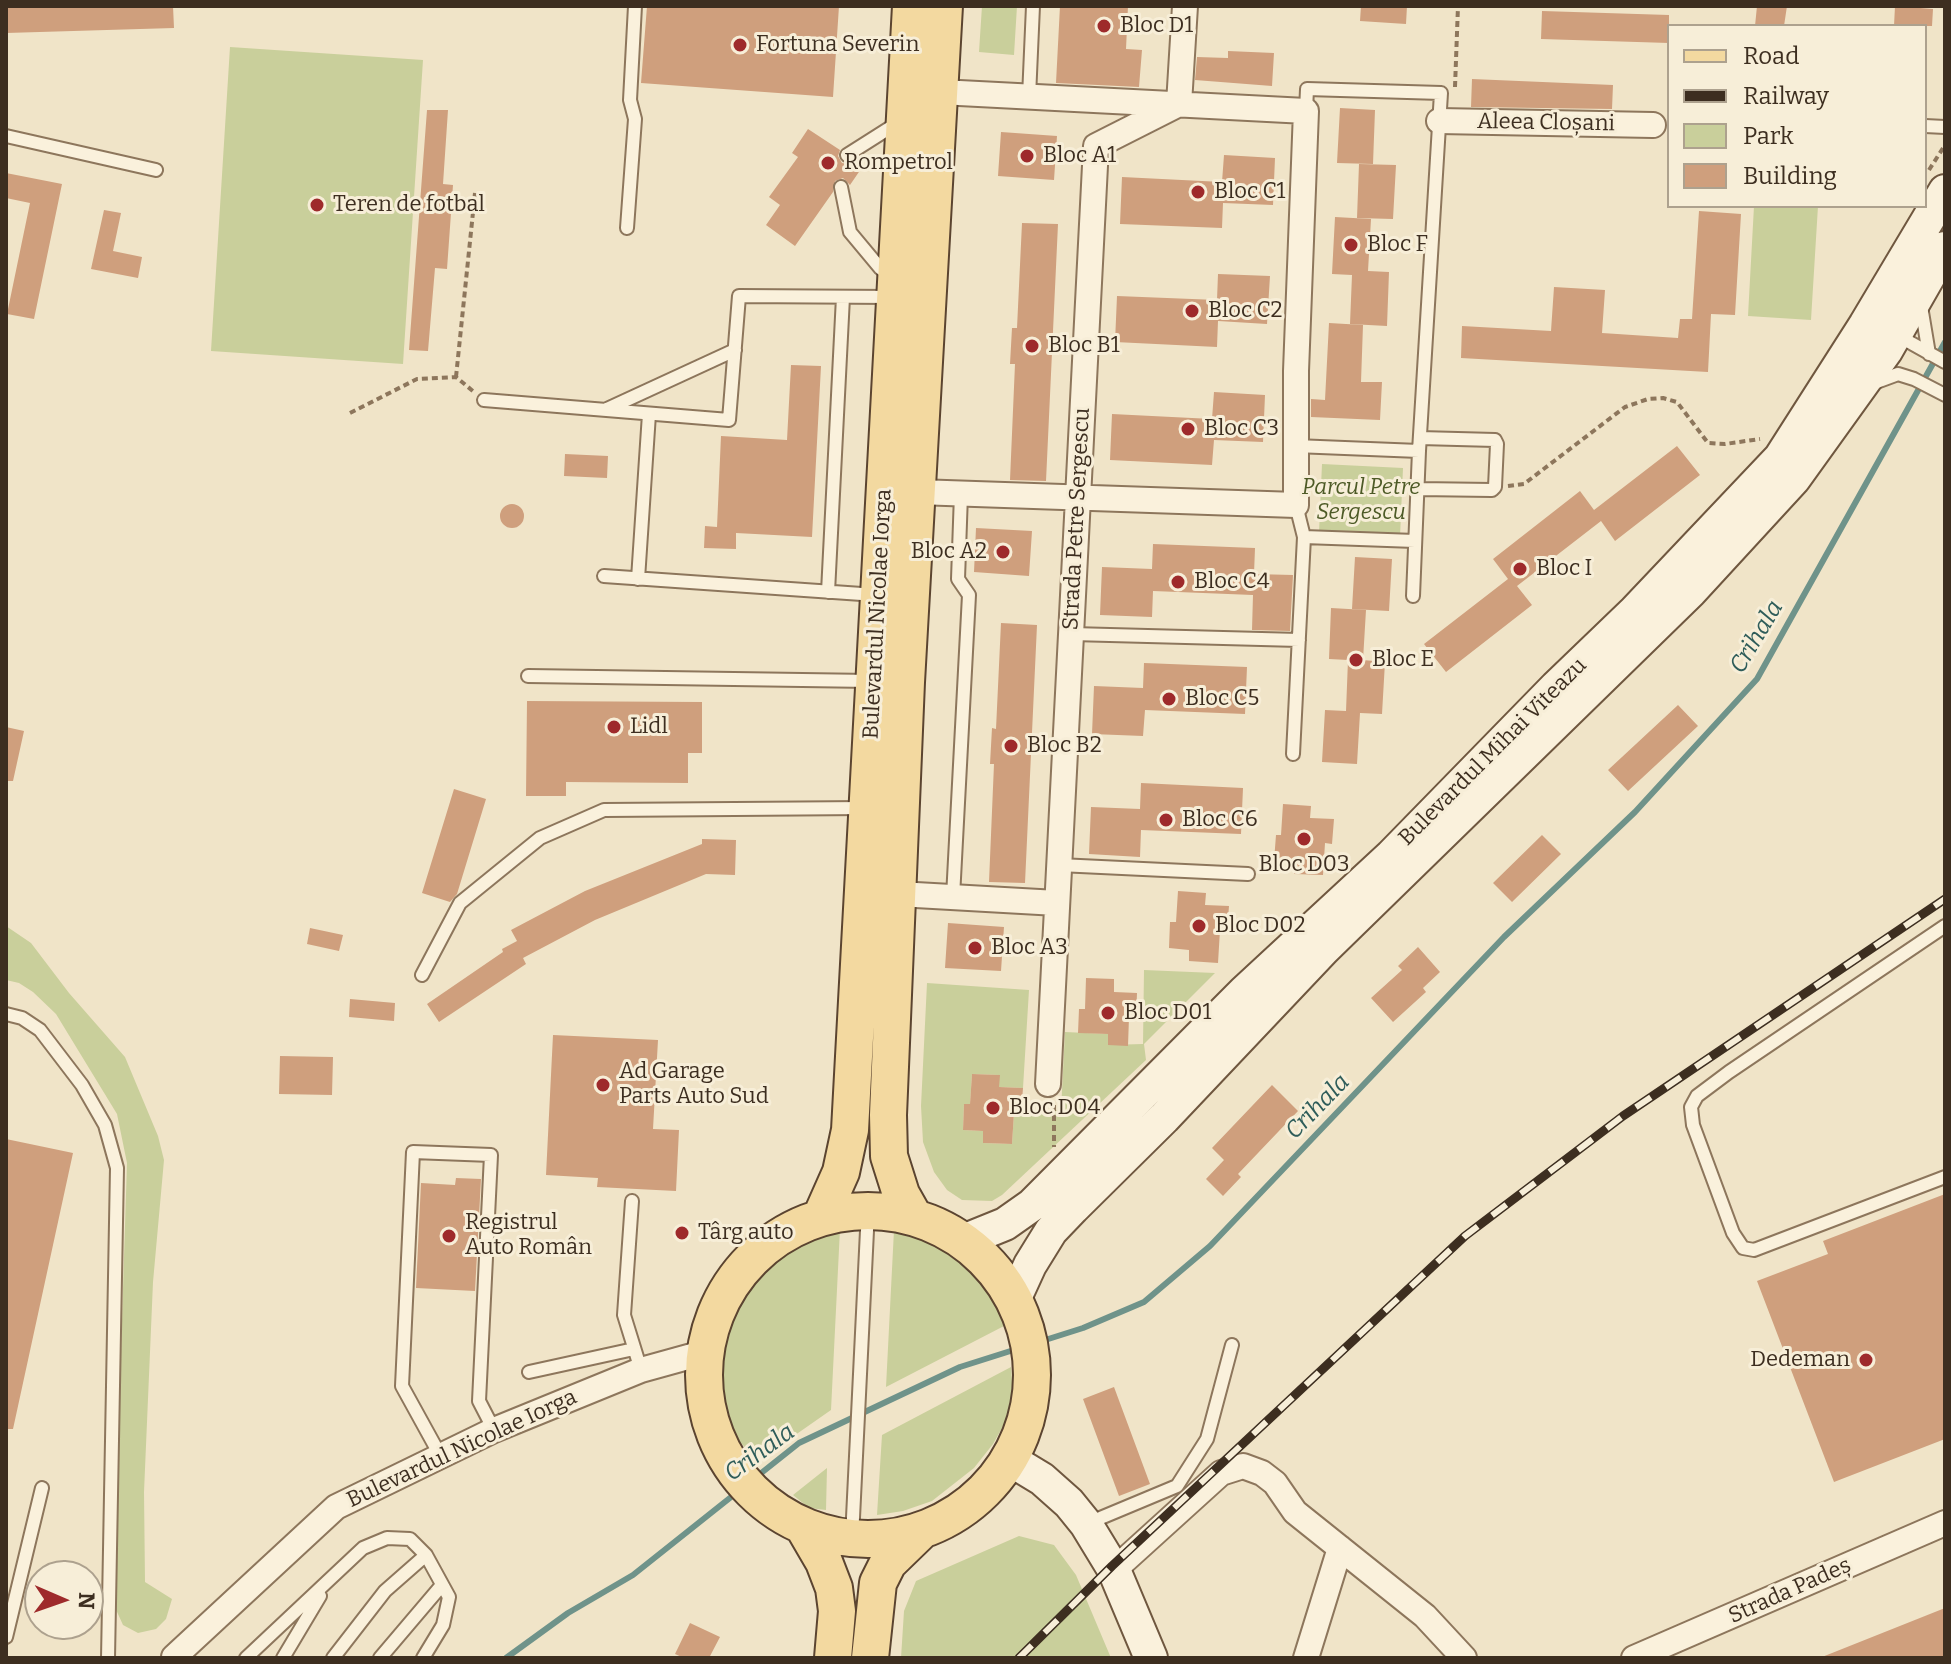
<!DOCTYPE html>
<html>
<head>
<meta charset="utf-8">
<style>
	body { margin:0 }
	#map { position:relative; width:1951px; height:1664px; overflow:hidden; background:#f0e4c8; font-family:Bitter,serif }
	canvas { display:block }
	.frame { position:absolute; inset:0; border:8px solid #3d2e20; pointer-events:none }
	.legend { position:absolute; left:1667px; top:24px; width:260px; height:184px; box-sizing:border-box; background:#f7eed8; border:2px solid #ada18e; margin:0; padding:10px 14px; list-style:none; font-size:24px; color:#3d2e20 }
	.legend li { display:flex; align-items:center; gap:16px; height:40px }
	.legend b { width:40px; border:2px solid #ada18e }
	.north { position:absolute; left:24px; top:1560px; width:80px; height:80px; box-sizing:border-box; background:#f7eed8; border:2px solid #ada18e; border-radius:50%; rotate:92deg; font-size:22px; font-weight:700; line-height:32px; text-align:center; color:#3d2e20 }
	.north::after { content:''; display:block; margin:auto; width:28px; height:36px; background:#9e2a2b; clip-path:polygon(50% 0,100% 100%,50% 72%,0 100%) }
</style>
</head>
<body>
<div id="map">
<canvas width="1951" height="1664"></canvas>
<div class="frame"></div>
<ul class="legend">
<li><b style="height:10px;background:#f3d9a0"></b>Road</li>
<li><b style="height:10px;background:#3d2e20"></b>Railway</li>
<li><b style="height:22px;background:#c9cf9b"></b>Park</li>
<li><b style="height:22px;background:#cf9f7d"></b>Building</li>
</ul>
<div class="north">N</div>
</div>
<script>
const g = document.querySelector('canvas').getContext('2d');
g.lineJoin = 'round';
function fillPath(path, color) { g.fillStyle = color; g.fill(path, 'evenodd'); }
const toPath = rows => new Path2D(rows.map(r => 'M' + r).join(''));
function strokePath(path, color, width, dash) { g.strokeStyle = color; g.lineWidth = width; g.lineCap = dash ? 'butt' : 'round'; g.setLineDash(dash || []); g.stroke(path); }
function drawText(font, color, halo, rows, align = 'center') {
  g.font = font + ' Bitter,serif'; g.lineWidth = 6; g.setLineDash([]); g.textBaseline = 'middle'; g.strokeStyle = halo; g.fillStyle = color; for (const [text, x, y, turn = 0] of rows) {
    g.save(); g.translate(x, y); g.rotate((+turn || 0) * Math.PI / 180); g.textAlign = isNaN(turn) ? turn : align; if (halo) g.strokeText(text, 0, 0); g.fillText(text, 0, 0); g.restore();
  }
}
fillPath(toPath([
	[982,6,1017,6,1014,55,979,52],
	[230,47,423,60,403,364,211,351],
	[1754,206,1818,206,1811,320,1748,316],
	[1322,464,1403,468,1400,537,1319,533],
	[6,926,31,943,69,993,125,1057,158,1136,164,1160,153,1282,144,1492,145,1582,172,1599,166,1619,156,1629,138,1633,123,1625,113,1603,127,1163,117,1114,56,1014,33,992,19,983,6,980],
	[1144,970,1215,973,1144,1044,1146,1060,1002,1195,992,1201,962,1200,947,1190,934,1172,923,1142,921,1106,927,983,1029,990,1023,1088,999,1087,999,1075,972,1074,970,1104,964,1104,963,1130,983,1131,983,1143,1012,1144,1014,1113,1061,1110,1065,1032,1108,1034,1108,1045,1143,1044],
	[840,1229,831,1410,758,1461,740,1442,725,1409,722,1379,724,1342,732,1318,747,1290,780,1252,808,1237],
	[894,1230,921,1235,950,1250,967,1264,1000,1305,1004,1326,886,1387],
	[1011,1367,1013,1397,1006,1421,993,1444,974,1468,932,1501,903,1511,877,1515,882,1435],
	[827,1468,826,1510,809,1508,793,1495],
	[1019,1536,1054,1545,1076,1575,1111,1658,901,1658,904,1611,916,1581]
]), '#c9cf9b');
strokePath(toPath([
	[506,1658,568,1613,633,1575,799,1443,960,1367,1083,1328,1144,1302,1210,1246,1504,937,1635,812,1757,679,1945,342]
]), '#6f938a', 6);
fillPath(toPath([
	[6,6,173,6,174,28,6,33],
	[647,6,839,6,833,97,641,83],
	[1060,6,1128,6,1126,49,1142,50,1139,87,1056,83],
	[1361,6,1407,6,1406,24,1360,21],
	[1757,6,1787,6,1784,26,1755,26],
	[1895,6,1933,9,1932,26,1894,26],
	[1542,11,1669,15,1669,43,1541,39],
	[1228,51,1274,53,1272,86,1195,80,1197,57,1228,58],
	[1472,79,1613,85,1612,109,1471,107],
	[1340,108,1375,110,1373,164,1337,163],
	[427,110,448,110,443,184,453,185,447,269,435,268,428,351,409,350],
	[808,129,840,150,838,156,842,163,848,164,855,161,863,166,850,185,843,178,835,181,833,192,795,246,766,225,780,205,769,197,798,157,792,153],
	[1001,132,1057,136,1054,180,998,176],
	[1224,155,1275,158,1273,205,1223,203,1222,228,1120,224,1122,177,1222,182],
	[1359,164,1396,165,1393,219,1357,218],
	[6,173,62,184,34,319,7,314,30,203,6,198],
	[104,210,121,213,113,251,142,257,138,278,91,269],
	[1699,211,1741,214,1735,315,1711,314,1708,372,1461,358,1462,326,1551,331,1554,287,1605,290,1602,333,1678,338,1680,319,1692,319],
	[1335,217,1371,219,1368,271,1389,272,1387,326,1350,324,1352,275,1332,274],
	[1022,223,1058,224,1046,481,1010,480,1015,364,1010,364,1012,328,1017,328],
	[1218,274,1270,276,1267,324,1218,321,1217,347,1115,342,1117,296,1217,300],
	[1329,323,1363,325,1361,382,1382,382,1380,420,1311,417,1311,399,1325,400],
	[791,365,821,366,812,537,736,533,736,549,704,548,705,526,717,527,721,436,787,440],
	[1214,392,1265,395,1263,442,1214,440,1212,465,1110,460,1112,414,1212,419],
	[1677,446,1700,475,1615,541,1601,521,1517,586,1532,605,1446,672,1424,644,1508,579,1493,559,1580,491,1594,510],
	[565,454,608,456,607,478,564,476],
	'500 516a12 12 0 1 1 24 0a12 12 0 1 1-24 0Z',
	[976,528,1032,531,1029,576,974,572],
	[1153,544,1255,548,1254,574,1293,575,1290,631,1252,630,1253,595,1153,591,1152,617,1100,615,1102,567,1152,569],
	[1355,557,1392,559,1389,611,1352,609],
	[1331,608,1366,610,1363,660,1385,662,1382,714,1360,713,1357,764,1322,762,1325,710,1346,711,1348,660,1329,659],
	[1001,623,1037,625,1025,883,989,882,994,764,990,764,992,728,996,729],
	[1144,663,1247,667,1245,714,1145,710,1143,736,1092,734,1094,686,1143,688],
	[527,701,702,702,702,753,688,753,688,783,566,782,566,796,526,796],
	[1678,705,1698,726,1628,791,1608,770],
	[6,727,24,731,13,781,6,781],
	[1141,783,1243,788,1241,834,1141,830,1140,857,1089,854,1091,807,1140,809],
	[454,789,486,799,457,894,450,902,422,893],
	[1283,804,1311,806,1310,818,1334,819,1332,844,1325,843,1323,875,1294,874,1294,862,1274,861,1276,835,1281,835],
	[1542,835,1561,854,1512,902,1493,883],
	[702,839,736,840,735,875,706,874,595,920,523,958,526,964,439,1022,427,1004,503,952,502,949,517,941,511,930,585,891,702,844],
	[1178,891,1206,893,1205,905,1229,906,1227,931,1220,930,1218,963,1189,961,1189,950,1169,948,1170,922,1176,922],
	[948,923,1004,927,1001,971,945,968],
	[310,928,343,935,339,951,307,944],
	[1418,947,1440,972,1423,988,1426,992,1393,1022,1371,998,1402,970,1398,966],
	[1086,978,1114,979,1114,992,1137,993,1136,1018,1129,1017,1128,1046,1108,1045,1108,1034,1078,1033,1079,1009,1085,1009],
	[350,999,395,1003,394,1021,349,1017],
	[553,1035,658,1040,653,1129,679,1130,676,1191,597,1187,598,1178,546,1175],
	[280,1056,333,1057,332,1095,279,1094],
	[972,1074,1000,1075,999,1087,1023,1088,1021,1113,1014,1113,1012,1144,983,1143,983,1131,963,1130,964,1104,970,1104],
	[1272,1085,1298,1111,1238,1174,1241,1177,1223,1196,1206,1179,1224,1160,1212,1148],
	[6,1139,73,1153,13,1429,6,1429],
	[456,1178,481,1179,475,1291,416,1288,421,1183,455,1185],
	[1945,1194,1945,1439,1834,1482,1757,1281,1828,1254,1823,1241],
	[1114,1387,1150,1484,1119,1496,1083,1399],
	[1945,1608,1945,1658,1822,1658,1822,1657],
	[690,1623,720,1637,709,1658,684,1658,675,1654]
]), '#cf9f7d');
const lane = toPath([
	[1029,97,1033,6],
	[1925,126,1945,127],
	[6,136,156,170],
	[847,155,899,122],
	[841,187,850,232,880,268,889,275],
	[627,228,635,119,630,100,635,6],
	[1921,306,1929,354],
	[1895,334,1945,362],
	[1871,384,1898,374,1914,379,1945,395],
	[484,400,729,420,739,296,892,297],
	[607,409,735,350],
	[1295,446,1419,451,1441,93,1307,89,1306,111],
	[1418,489,1492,490,1495,487,1497,444,1495,440,1420,438],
	[1304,537,1415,541],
	[604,576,876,595],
	[638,579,649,414],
	[828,592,843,297],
	[1413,596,1419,451],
	[1072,634,1299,640],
	[528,676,871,681],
	[1293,754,1304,537,1296,505],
	[1059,865,1248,874],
	[953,897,969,595,958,579,961,494],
	[1945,926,1729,1072,1697,1096,1691,1107,1693,1125,1733,1233,1743,1248,1754,1250,1945,1177],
	[422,975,460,903,540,838,604,810,865,808],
	[6,1014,22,1018,40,1030,82,1085,105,1125,117,1168,108,1658],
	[632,1201,624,1315,641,1370],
	[529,1372,634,1349],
	[440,1455,402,1386,413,1152,491,1155,479,1401,494,1430],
	[1086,1524,1177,1486,1207,1439,1232,1345],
	[852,1538,868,1210],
	[6,1637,42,1488],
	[246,1658,363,1548,387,1538,410,1539,426,1555,449,1597,443,1625,423,1658],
	[283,1658,320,1596],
	[333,1658,385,1591,426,1555],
	[380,1658,442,1585]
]);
const street = toPath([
	[1439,121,1653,125],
	[917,492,1296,505,1296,371,1306,111,940,92],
	[898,894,1057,903],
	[1048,1084,1096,146,1179,104,1185,6],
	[1114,1570,1221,1473,1243,1466,1262,1473,1275,1483,1295,1512,1425,1616,1464,1658],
	[174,1657,336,1507,494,1430,641,1370,706,1352],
	[1306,1658,1340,1548],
	[1634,1658,1945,1523]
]);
const secondary = toPath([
	[963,1241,1005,1224,1032,1205,1244,992,1391,856,1556,687,1635,611,1780,458,1865,325,1945,191],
	[1014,1300,1030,1265,1051,1231,1073,1208,1164,1118,1324,949,1691,591,1794,479,1886,351,1945,248],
	[1009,1459,1042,1479,1069,1503,1086,1524,1114,1570,1151,1658]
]);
const primary = toPath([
	'704 1375a164 164 0 1 1 328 0a164 164 0 1 1-328 0Z',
	[821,1217,841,1172,850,1130,911,6],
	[914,1217,901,1194,889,1156,888,1115,906,682,944,6],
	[803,1526,824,1562,834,1588,837,1611,833,1658],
	[870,1658,878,1583,888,1563,922,1530]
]);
strokePath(lane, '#8d765c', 16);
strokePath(street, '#8d765c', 28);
strokePath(secondary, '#6f573f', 36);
strokePath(primary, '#5b4430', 40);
strokePath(toPath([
	[1455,87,1458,6],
	[1929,170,1945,145],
	[456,377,475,193],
	[350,413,417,379,456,377,474,392],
	[1508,486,1524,484,1625,407,1648,399,1663,398,1677,402,1708,443,1725,444,1760,439],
	[1054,1105,1054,1147]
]), '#8d765c', 4, [6, 4]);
strokePath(lane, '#faf1dc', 12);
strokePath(street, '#faf1dc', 24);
strokePath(secondary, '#faf1dc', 32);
strokePath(primary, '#f3d9a0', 36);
const rail = toPath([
	[1019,1658,1112,1566,1465,1236,1623,1116,1945,899]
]);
strokePath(rail, '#3d2e20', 9);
strokePath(rail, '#f7eed8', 6, [18]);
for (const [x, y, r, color] of [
	[1104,26,8,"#9e2a2b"],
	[740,45,8,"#9e2a2b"],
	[1027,156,8,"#9e2a2b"],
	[828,163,8,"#9e2a2b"],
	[1198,192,8,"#9e2a2b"],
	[317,205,8,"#9e2a2b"],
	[1351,245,8,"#9e2a2b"],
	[1192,311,8,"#9e2a2b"],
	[1032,346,8,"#9e2a2b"],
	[1188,429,8,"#9e2a2b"],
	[1003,552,8,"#9e2a2b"],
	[1520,569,8,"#9e2a2b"],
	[1178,582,8,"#9e2a2b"],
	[1356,660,8,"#9e2a2b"],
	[1169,699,8,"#9e2a2b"],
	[614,727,8,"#9e2a2b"],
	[1011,746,8,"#9e2a2b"],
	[1166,820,8,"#9e2a2b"],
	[1304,839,8,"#9e2a2b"],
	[1199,926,8,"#9e2a2b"],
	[975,948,8,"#9e2a2b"],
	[1108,1013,8,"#9e2a2b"],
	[603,1085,8,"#9e2a2b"],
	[993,1108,8,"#9e2a2b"],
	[682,1233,8,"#9e2a2b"],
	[449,1236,8,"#9e2a2b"],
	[1866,1360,8,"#9e2a2b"]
]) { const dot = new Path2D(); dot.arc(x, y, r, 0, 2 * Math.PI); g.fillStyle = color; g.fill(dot); strokePath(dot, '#f7eed8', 3); }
drawText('22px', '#3d2e20', '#f7eed8', [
	["Bloc D1",1120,26],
	["Fortuna Severin",756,45],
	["Bloc A1",1043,156],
	["Rompetrol",844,163],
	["Bloc C1",1214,192],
	["Teren de fotbal",333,205],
	["Bloc F",1367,245],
	["Bloc C2",1208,311],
	["Bloc B1",1048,346],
	["Bloc C3",1204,429],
	["Bloc A2",987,552,"right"],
	["Bloc I",1536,569],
	["Bloc C4",1194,582],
	["Bloc E",1372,660],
	["Bloc C5",1185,699],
	["Lidl",630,727],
	["Bloc B2",1027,746],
	["Bloc C6",1182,820],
	["Bloc D03",1304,865,"center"],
	["Bloc D02",1215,926],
	["Bloc A3",991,948],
	["Bloc D01",1124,1013],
	["Ad Garage",619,1072],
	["Parts Auto Sud",619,1097],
	["Bloc D04",1009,1108],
	["Registrul",465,1223],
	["Auto Român",465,1248],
	["Târg auto",698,1233],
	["Dedeman",1850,1360,"right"]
], 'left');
drawText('22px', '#3d2e20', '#f7eed8', [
	["Aleea Cloșani",1546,123,1],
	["Strada Petre Sergescu",1077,519,-87],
	["Bulevardul Nicolae Iorga",878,614,-87],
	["Bulevardul Mihai Viteazu",1493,752,-45],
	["Bulevardul Nicolae Iorga",462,1449,-25],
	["Strada Padeș",1790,1591,-24]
]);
drawText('italic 22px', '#4d5a26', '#f7eed8', [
	["Parcul Petre",1361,488],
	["Sergescu",1361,513]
]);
drawText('italic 24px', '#2f5d5a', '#f7eed8', [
	["Crihala",1757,637,-59],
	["Crihala",1318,1107,-46],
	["Crihala",760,1453,-36]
]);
</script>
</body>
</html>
